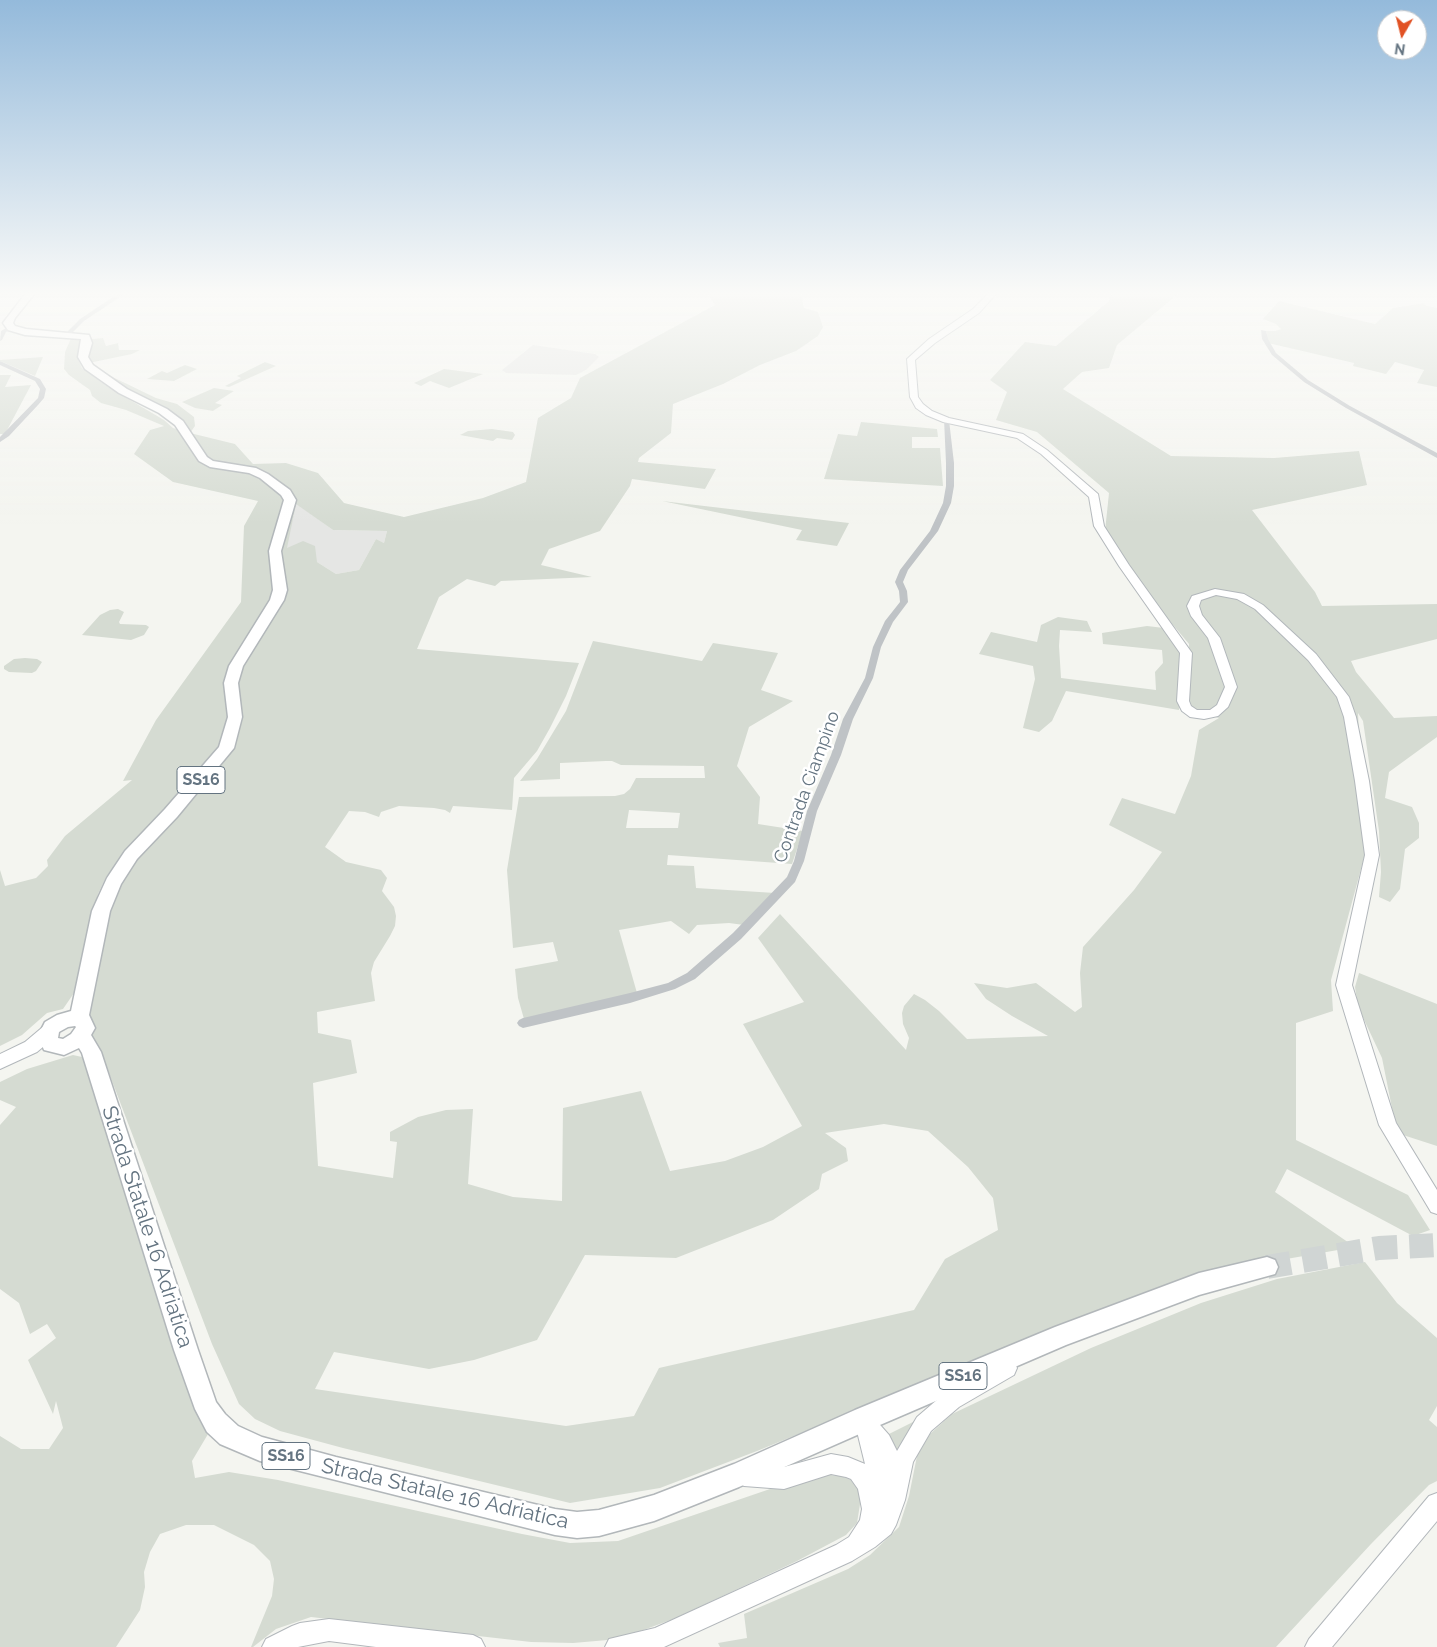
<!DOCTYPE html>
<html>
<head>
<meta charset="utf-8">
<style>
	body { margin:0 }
	#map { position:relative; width:1437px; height:1647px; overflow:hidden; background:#f4f5f0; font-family:Raleway,sans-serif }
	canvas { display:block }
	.north { position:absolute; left:1377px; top:10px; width:50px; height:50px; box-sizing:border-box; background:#fff; border:1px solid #c1c7cd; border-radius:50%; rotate:188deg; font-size:14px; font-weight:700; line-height:20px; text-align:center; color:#647481 }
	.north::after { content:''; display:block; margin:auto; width:18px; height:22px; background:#e15224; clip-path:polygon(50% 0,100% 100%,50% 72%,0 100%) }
</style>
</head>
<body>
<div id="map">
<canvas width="1437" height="1647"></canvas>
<div class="north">N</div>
</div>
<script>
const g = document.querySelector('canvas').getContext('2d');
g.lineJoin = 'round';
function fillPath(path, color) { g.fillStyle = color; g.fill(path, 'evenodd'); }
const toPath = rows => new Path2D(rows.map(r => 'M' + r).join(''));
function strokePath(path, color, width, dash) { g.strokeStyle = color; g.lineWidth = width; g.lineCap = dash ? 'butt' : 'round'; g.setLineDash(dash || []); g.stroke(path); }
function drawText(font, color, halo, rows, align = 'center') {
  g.font = font + ' Raleway,sans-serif'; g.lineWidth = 5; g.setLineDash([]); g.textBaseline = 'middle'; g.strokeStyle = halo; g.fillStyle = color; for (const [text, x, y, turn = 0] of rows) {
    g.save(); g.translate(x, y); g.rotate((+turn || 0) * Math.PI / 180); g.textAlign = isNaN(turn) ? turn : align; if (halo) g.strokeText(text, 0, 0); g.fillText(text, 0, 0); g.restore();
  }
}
fillPath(toPath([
	[533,345,595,354,599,357,586,370,576,375,506,373,502,370],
	[296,503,333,530,387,531,384,543,376,539,359,570,336,574,317,562,286,548]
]), '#e5e6e4');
fillPath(toPath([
	[707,293,801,293,804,308,818,312,823,327,818,336,796,351,760,365,723,384,673,404,671,433,639,458,638,462,716,469,705,489,632,479,630,486,600,531,549,549,541,565,592,577,501,581,495,586,467,579,439,597,417,649,579,663,566,696,550,728,537,751,514,778,512,810,453,806,450,813,445,810,434,808,399,806,381,812,379,817,365,812,349,811,325,847,346,862,381,870,387,878,382,891,394,907,396,916,395,926,390,936,374,962,371,973,375,1001,317,1012,318,1033,351,1040,357,1073,313,1083,318,1166,393,1178,397,1142,390,1141,390,1132,418,1117,446,1110,473,1109,468,1184,513,1197,562,1201,563,1108,641,1091,670,1171,725,1161,763,1147,802,1126,743,1024,804,1002,758,938,780,914,906,1050,909,1038,903,1024,902,1013,904,1006,914,994,925,1000,939,1011,967,1039,1048,1036,1012,1016,986,999,974,983,1007,988,1036,983,1075,1012,1082,1007,1080,973,1083,947,1134,890,1162,852,1109,825,1122,798,1175,814,1191,776,1199,730,1219,718,1194,711,1187,705,1189,644,1148,595,1105,531,1109,493,1037,432,996,420,1007,392,990,380,1025,342,1056,346,1109,301,1112,293,1179,293,1117,345,1109,368,1082,372,1063,389,1171,456,1274,458,1359,451,1367,485,1252,510,1315,592,1322,606,1437,604,1437,639,1351,661,1356,672,1394,718,1437,716,1437,737,1389,772,1385,798,1412,807,1419,823,1419,838,1405,849,1400,889,1390,902,1379,897,1381,872,1379,831,1363,721,1358,713,1365,854,1331,980,1333,1011,1296,1023,1296,1140,1408,1195,1430,1230,1413,1236,1287,1169,1275,1192,1355,1247,1275,1261,1040,1335,757,1451,660,1488,570,1503,343,1448,280,1431,255,1419,239,1404,212,1344,104,1060,99,1049,92,1044,83,1017,114,891,138,857,179,816,218,770,232,750,235,693,225,699,228,712,225,731,214,755,193,781,124,854,106,877,98,894,82,969,74,993,63,1009,47,1013,22,1035,0,1046,0,870,5,886,36,878,48,866,47,860,65,836,132,780,123,781,156,720,241,602,244,526,258,501,173,482,134,454,150,430,164,426,126,410,101,403,92,396,90,390,69,375,64,369,65,352,72,336,81,339,78,359,82,368,108,387,164,420,173,428,186,432,94,368,156,398,177,404,194,417,195,426,190,433,235,444,253,464,286,463,318,473,344,503,404,517,483,498,526,482,538,418,571,398,580,378,715,305],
	[296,504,333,530,387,531,384,543,376,539,359,570,336,574,317,562,315,546,303,541,287,548],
	[884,1124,928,1131,968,1167,993,1198,998,1230,945,1259,914,1310,659,1368,634,1416,566,1426,315,1389,334,1352,429,1369,474,1360,537,1340,585,1255,676,1258,773,1220,819,1189,822,1174,848,1161,846,1148,825,1133],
	[1279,301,1375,324,1393,308,1425,303,1424,305,1437,308,1437,387,1417,383,1424,370,1395,362,1386,374,1353,366,1354,363,1268,343,1266,331,1275,331,1281,329,1276,324,1263,319],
	[103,338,106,346,118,343,119,350,140,350,132,354,89,363,87,360,87,352,92,339],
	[43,357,35,376,0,361,0,360],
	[265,362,276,366,229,387,225,386,241,378,237,376],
	[185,365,197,369,174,381,147,379,162,371,167,373],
	[444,369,483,374,449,388,430,381,421,386,414,383],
	[0,375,11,375,5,387,31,385,5,434,0,434],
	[214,388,234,391,215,403,222,405,213,411,195,408,182,402],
	[861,422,937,429,938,437,912,437,912,448,940,448,943,486,824,479,838,434,857,436],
	[492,429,513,432,515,435,512,440,497,438,493,441,460,435,468,431],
	[662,501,849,523,837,546,796,540,802,530],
	[118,609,124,612,119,622,120,624,146,625,149,627,144,635,131,640,82,635,100,615,110,610],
	[1058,617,1087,621,1092,632,1060,630,1059,646,1061,678,1156,690,1155,672,1163,663,1162,650,1103,644,1102,633,1147,626,1164,628,1184,655,1179,710,1066,691,1052,721,1039,732,1023,728,1035,679,1033,666,979,654,991,632,1037,642,1041,625],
	[593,641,702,661,713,643,778,653,761,690,793,701,749,727,737,766,760,797,758,824,803,831,792,864,668,855,667,865,694,866,696,888,775,893,744,925,729,923,697,925,689,934,671,921,619,930,637,993,524,1019,518,998,515,969,558,961,553,942,513,948,507,870,519,797,615,796,624,794,630,789,636,778,705,778,704,766,621,765,612,761,606,761,560,763,560,779,520,781,537,759,566,711],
	[629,810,680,813,678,828,626,828],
	[25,658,37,659,42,662,36,671,32,673,9,672,4,669,4,666,14,659],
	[1359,973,1437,1004,1437,1146,1403,1135,1394,1118,1382,1058,1358,1007,1355,987],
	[73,1055,82,1057,90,1071,211,1429,192,1461,195,1478,229,1472,278,1480,522,1534,570,1543,618,1541,770,1489,812,1476,830,1475,841,1476,851,1480,858,1490,861,1498,857,1523,846,1535,797,1561,676,1618,619,1639,573,1643,531,1642,311,1617,276,1629,253,1647,251,1647,272,1596,274,1579,270,1561,254,1545,214,1525,186,1525,160,1534,150,1552,144,1572,145,1587,140,1610,116,1647,0,1647,0,1436,21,1449,49,1449,63,1428,56,1401,53,1414,28,1360,56,1338,47,1324,30,1334,19,1303,0,1289,0,1125,16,1107,0,1100,0,1082,27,1069],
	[1365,1262,1397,1303,1437,1338,1437,1406,1429,1420,1437,1427,1437,1481,1429,1485,1371,1544,1276,1647,720,1647,718,1643,747,1638,744,1614,848,1569,870,1555,899,1527,909,1496,917,1456,930,1434,952,1414,1091,1348,1201,1303,1277,1279],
	[919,1419,899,1458,885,1436]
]), '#d5dbd2');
strokePath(toPath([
	[1267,1267,1379,1248,1437,1245]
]), '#d0d5d4', 24, [24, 12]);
const secondary = toPath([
	[989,293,997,293,979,313,935,343,915,360,918,397,923,404,932,411,949,418,1023,434,1047,450,1098,494,1104,526,1129,565,1192,653,1189,701,1191,706,1197,710,1210,710,1217,705,1225,687,1208,638,1191,616,1187,606,1192,596,1215,589,1244,594,1263,605,1316,654,1349,697,1356,717,1369,781,1379,855,1352,985,1396,1123,1437,1190,1437,1214,1431,1212,1379,1125,1336,985,1365,855,1355,781,1344,717,1337,697,1308,660,1255,609,1237,599,1216,595,1201,600,1199,606,1202,615,1220,638,1237,687,1228,707,1218,716,1204,719,1190,717,1182,711,1177,701,1180,653,1119,566,1094,526,1089,497,1041,454,1017,438,943,422,926,415,916,408,910,397,907,359,929,339,973,309,989,293],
	[50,1024,56,1026,58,1031,56,1036,37,1052,0,1069,0,1054,25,1042,44,1026,50,1024],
	[1007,1358,1014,1361,1017,1368,1014,1375,959,1407,931,1431,913,1462,905,1500,896,1525,891,1534,875,1547,852,1561,664,1647,605,1647,609,1639,655,1628,836,1545,849,1537,860,1520,862,1509,858,1489,851,1479,846,1477,831,1474,784,1489,744,1486,737,1482,733,1475,737,1468,744,1464,784,1467,831,1454,848,1457,865,1464,854,1419,857,1412,864,1409,871,1412,874,1418,889,1435,897,1451,917,1417,945,1393,1007,1358],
	[1437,1493,1437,1521,1332,1647,1305,1647,1309,1639,1429,1496,1437,1493],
	[329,1619,473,1635,481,1639,485,1647,376,1647,329,1641,298,1647,262,1647,266,1639,292,1626,300,1623,329,1619]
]);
const primary = toPath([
	[26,293,35,293,15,318,13,323,15,326,26,329,89,335,92,343,88,357,93,365,127,389,167,409,183,421,207,457,213,461,256,468,268,474,290,490,296,500,281,551,287,590,284,600,243,666,238,683,242,717,234,748,177,817,137,859,121,884,110,911,89,1015,95,1028,91,1035,101,1052,198,1350,216,1402,225,1414,238,1426,262,1437,336,1457,555,1509,577,1512,599,1510,654,1495,734,1464,855,1410,1055,1327,1199,1273,1267,1257,1275,1260,1278,1267,1275,1274,1199,1295,1066,1345,873,1428,739,1487,654,1521,599,1536,577,1538,555,1535,260,1461,220,1444,207,1432,195,1409,174,1350,82,1053,79,1048,64,1055,44,1050,38,1036,45,1022,57,1015,71,1011,92,911,107,878,125,851,165,809,219,747,228,717,224,683,229,666,270,600,273,590,269,551,284,500,281,495,260,478,249,473,210,467,199,461,175,425,159,413,119,393,85,369,78,357,81,339,25,335,8,330,3,323,26,293],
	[75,1026,76,1027,71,1034,63,1039,58,1038,59,1032,68,1027,75,1026]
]);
strokePath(secondary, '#b2b7bb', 2);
strokePath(primary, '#b2b7ba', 3);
fillPath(toPath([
	[119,293,126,293,84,321,70,335,66,335,66,333,80,319,119,293],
	[8,327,13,328,6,332,2,340,0,341,1,331,8,327],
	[1261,330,1266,331,1268,339,1276,353,1308,380,1350,406,1437,453,1437,458,1346,408,1304,382,1272,355,1262,339,1261,330],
	[0,361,40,379,46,389,44,398,38,405,9,436,0,442,0,437,38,398,40,389,35,381,0,365,0,361],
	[944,419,949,420,954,463,954,486,951,503,938,531,908,570,903,582,907,591,908,602,893,622,881,647,873,678,853,719,841,755,817,811,804,861,795,882,741,939,695,979,675,989,630,1003,523,1028,519,1026,517,1023,519,1020,523,1018,630,993,668,983,687,973,733,933,787,877,794,861,807,811,831,755,843,719,865,678,873,647,885,621,900,602,899,591,895,582,900,570,930,531,943,503,946,486,946,463,944,419]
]), '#bfc3c6');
fillPath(secondary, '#fff');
fillPath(primary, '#fff');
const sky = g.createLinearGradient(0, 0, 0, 524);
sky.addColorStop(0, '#94badb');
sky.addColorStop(0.56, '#fafaf8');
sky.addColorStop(1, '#fafaf800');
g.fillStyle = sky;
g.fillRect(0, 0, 1437, 524);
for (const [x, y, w] of [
	[201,780,48],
	[963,1376,48],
	[286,1456,48]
]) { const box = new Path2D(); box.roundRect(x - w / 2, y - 13.5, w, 27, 4); g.fillStyle = '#fff'; g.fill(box); strokePath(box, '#647481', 1); }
drawText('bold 16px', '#647481', null, [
	["SS16",201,780],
	["SS16",963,1376],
	["SS16",286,1456]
]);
drawText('18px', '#647481', '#fff', [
	["Contrada Ciampino",807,787,-70]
]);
drawText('21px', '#647481', '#fff', [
	["Strada Statale 16 Adriatica",147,1227,72],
	["Strada Statale 16 Adriatica",445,1494,13]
]);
</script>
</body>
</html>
